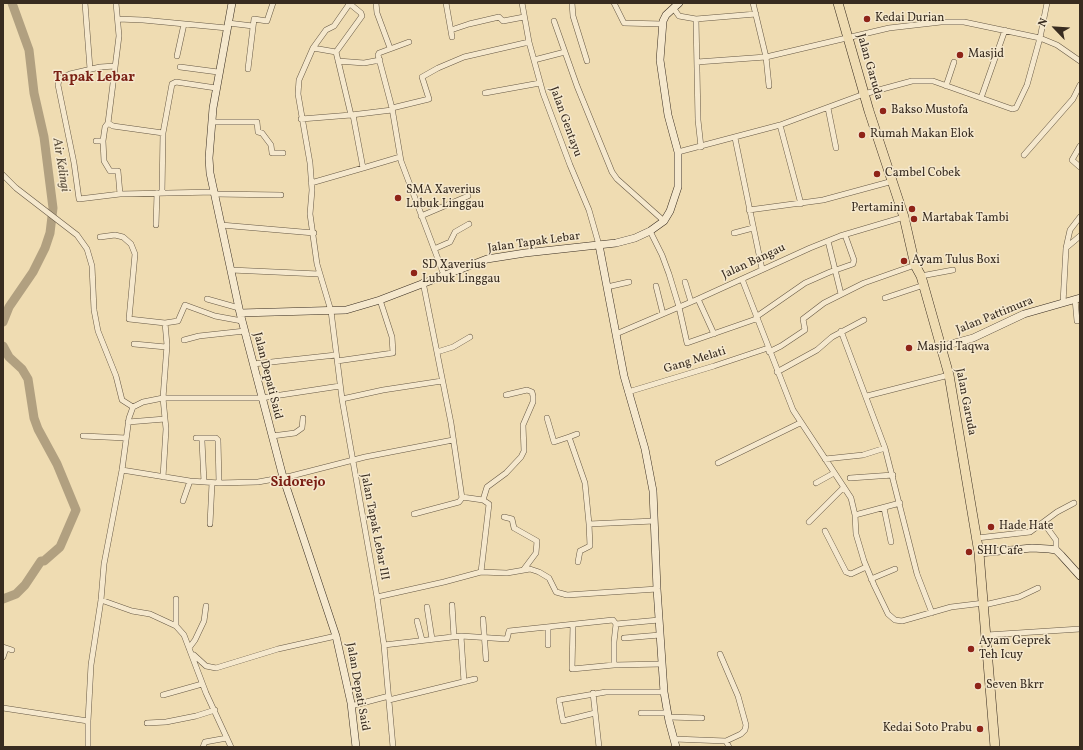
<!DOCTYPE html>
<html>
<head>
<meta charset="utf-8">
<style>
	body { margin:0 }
	#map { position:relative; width:1083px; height:750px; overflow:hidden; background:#efdcb2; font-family:Vollkorn,serif }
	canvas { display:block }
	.frame { position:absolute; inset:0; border:4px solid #382c20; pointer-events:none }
	.north { position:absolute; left:1035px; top:8px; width:40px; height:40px; -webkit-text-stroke:3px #f5e8cd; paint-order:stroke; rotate:295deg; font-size:11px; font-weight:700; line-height:16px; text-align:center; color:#382c20 }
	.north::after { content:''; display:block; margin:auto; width:14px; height:18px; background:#382c20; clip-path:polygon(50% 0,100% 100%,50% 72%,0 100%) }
</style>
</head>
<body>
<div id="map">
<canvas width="1083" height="750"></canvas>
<div class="frame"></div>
<div class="north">N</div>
</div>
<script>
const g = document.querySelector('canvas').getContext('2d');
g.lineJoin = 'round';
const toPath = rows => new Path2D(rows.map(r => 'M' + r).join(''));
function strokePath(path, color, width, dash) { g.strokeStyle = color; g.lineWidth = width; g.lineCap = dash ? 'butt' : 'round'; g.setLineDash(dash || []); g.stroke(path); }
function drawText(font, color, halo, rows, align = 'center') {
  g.font = font + ' Vollkorn,serif'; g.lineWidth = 3; g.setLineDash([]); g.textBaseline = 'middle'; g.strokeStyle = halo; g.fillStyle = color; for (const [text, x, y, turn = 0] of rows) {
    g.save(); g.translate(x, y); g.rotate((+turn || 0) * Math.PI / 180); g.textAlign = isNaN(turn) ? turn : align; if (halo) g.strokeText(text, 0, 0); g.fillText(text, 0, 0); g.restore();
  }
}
strokePath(toPath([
	[3,322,9,307,33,272,45,248,50,233,53,208,44,137,34,93,29,50,12,3],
	[3,346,9,357,22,369,28,379,34,418,38,429,57,464,76,510,60,547,44,561,41,561,25,585,16,594,3,599]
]), '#b1a080', 9);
const street = toPath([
	[85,3,90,69],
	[350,3,334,26,326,30,313,48,299,80,298,94,310,163,312,190,310,214,317,264,331,311,342,399,377,597,384,645,393,747],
	[376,3,377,13,390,48],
	[446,3,452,37],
	[522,3,529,42,543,93,570,165,589,210,599,245],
	[572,3,573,16,587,61],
	[614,3,624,23,662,24],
	[753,3,766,57,769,86],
	[350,4,361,13,362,16,336,52,351,115],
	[674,9,679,16,696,19,756,14],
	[118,19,143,20,227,28],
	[696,19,698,120,701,147],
	[554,21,577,86,612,172,617,179,664,221],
	[228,23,253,26],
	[451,30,469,24,499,17,503,21,524,17],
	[409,42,379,53,378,55,392,108,401,161,444,275],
	[313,48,336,52],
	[177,56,184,24],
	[534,60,565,52],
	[338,61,364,63,380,60],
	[697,62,766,57,889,28,941,22,964,22,1040,38,1057,45,1080,61],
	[115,66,100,67,70,74,59,79,58,85,74,163,79,199,120,194],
	[180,67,218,72],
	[248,69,254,19,267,21,273,3],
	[946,86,954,62],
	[485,93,540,83],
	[981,98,1012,109,1016,108,1027,85,1040,38,1047,3],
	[392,108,429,99,422,77,438,68,464,57,529,42],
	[828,108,836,148],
	[353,115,363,168,400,157],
	[301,119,351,115,392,110],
	[212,122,257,122,258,132,262,133,271,145,272,153,283,153],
	[108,123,113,126,163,133],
	[780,125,801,204],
	[735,138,762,269],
	[96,141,103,141,105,127,108,123,119,36,116,3],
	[103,141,104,161,110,171,118,171,120,194,215,192],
	[1080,146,1072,160,1080,167],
	[678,152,780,125,864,94,912,81,933,81,981,98,1005,30],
	[1024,155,1073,99,1080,85],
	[3,175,16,188,77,235,87,249,92,266,94,310,98,331,116,376,122,400,133,407],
	[311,183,363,168],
	[162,193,163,133,172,84,176,82,216,88],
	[215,194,281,195],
	[749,210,823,200,893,181],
	[421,216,468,196],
	[156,225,157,193],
	[221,225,314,233],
	[650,231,662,255,669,274,679,307,687,343,756,319],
	[734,233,753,228],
	[100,237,115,235,123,237,131,244,135,254,129,319,165,323,167,345,163,398,166,429,163,477],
	[828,241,841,294],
	[1067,247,1080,236],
	[434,249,450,242,455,232,469,224],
	[231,270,319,274],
	[921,276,953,270],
	[742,279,793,410,851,498,855,515,856,534,864,561,874,585,888,614,895,620,902,621,951,607,984,603],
	[685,282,691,302],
	[656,286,663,314],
	[607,287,629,282],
	[885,298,924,285],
	[207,299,239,308],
	[698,299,714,334],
	[1075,299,1077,321],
	[1063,303,1066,248,1070,230,1080,217],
	[756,317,805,283,830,272,853,264,854,260,845,235],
	[165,323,178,321,185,305,215,316,242,321],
	[841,331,885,448,917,574,932,613],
	[616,334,698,299,810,248,840,236,904,217],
	[184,340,199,336,245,331],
	[134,344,166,347],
	[437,352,453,347,470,337],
	[769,352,781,346,805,330,803,319,824,303,864,283,915,265],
	[337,361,393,353,392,337,380,300],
	[253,364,336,355],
	[777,372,817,350,832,337,864,320],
	[628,392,714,366,768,348],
	[867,396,949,375],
	[342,399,383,390,442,381],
	[547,418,554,442,569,437,585,483,589,524,654,521],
	[128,422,165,419],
	[83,436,126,438],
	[272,436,295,433,302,428,303,418],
	[569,437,577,434],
	[196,438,216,438,218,440,219,483],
	[202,441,204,482],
	[825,459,863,455,885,448],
	[718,463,800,423],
	[122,470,190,481,219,483,258,482,291,476,365,457,453,440],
	[850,478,893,475],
	[816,483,834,473],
	[462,497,483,500,489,504,481,572],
	[483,500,487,487,506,473,521,457,524,451,523,425,533,402,533,396,532,392,527,390,506,395],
	[183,501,190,481],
	[884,508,891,542],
	[414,514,459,502,462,498,451,423,423,282],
	[855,515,900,503],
	[504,517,512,519,514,528,537,541,536,553,524,569],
	[809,522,844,487],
	[210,524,212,483],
	[1048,529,1056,540,1056,550],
	[825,531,846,572,851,574,866,567],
	[977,538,1030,532,1057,512,1074,503],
	[578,562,580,551,590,546,589,524],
	[871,579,895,569],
	[377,597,444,582,481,572,507,573,530,569,539,572,549,578,556,592,567,595,657,589],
	[101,600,132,611,150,614,176,626,184,635,206,693,231,747],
	[452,605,454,637],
	[984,605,1019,597,1038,588],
	[427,607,432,639],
	[483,619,486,659],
	[417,621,422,640],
	[616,624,659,620],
	[573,625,572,669,614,665],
	[176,626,176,599],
	[548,628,548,645],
	[987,635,1080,629],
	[461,636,464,682],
	[624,638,660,635],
	[384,645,461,636,507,639,509,631,613,620,616,624,614,642,614,665,662,664],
	[3,647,12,650],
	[189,648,195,640,204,621,206,606],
	[194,655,206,666,216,668,278,649,336,636],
	[3,657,6,648],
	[593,693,599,747],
	[163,695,202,684],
	[389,700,475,679],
	[351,706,389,696],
	[3,708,88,721],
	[595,713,563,721,559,700,606,692,664,692],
	[641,713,668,713],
	[669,717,702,718],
	[147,723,166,722,196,716,215,710],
	[674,739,726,741,741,734,745,730,746,725,738,696,720,654],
	[726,741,729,747],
	[88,747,88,721,91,665,101,600,104,564,122,470,129,418,133,407,143,402,163,398,261,398,340,386],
	[203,747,205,742,227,738]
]);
const secondary = toPath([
	[232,3,213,108,209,158,210,173,240,313,283,477,336,636,351,703,356,747],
	[599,245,624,376,645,449,653,491,657,589,664,692,669,721,676,747],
	[240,313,346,310,380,300,487,259,525,253,616,243,635,238,650,231,664,221,670,211,678,187,678,152,668,115,660,60,663,21,666,15,679,3],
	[940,347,973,338,1024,314,1080,298],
	[979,553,1032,548,1049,549,1056,550,1061,555,1080,576]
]);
const highway = toPath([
	[838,3,869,111,904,217,915,265,921,276,949,375,979,553,995,747]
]);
strokePath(street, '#665844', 6);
strokePath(secondary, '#382c20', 8);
strokePath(highway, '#382c20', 10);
strokePath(street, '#f5e8cd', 5);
strokePath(secondary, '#f5e8cd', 7);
strokePath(highway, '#efdcb2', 9);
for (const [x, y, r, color] of [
	[867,19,4,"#8f2418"],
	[960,55,4,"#8f2418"],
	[883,111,4,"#8f2418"],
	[862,135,4,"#8f2418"],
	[877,174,4,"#8f2418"],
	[398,198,4,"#8f2418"],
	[912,209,4,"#8f2418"],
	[914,219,4,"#8f2418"],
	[904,261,4,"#8f2418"],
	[414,273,4,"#8f2418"],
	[909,348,4,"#8f2418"],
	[991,527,4,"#8f2418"],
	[969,552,4,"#8f2418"],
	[971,649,4,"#8f2418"],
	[978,686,4,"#8f2418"],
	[980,729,4,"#8f2418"]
]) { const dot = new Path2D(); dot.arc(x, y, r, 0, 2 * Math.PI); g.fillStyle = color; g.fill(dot); strokePath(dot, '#f5e8cd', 1.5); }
drawText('12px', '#382c20', '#f5e8cd', [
	["Kedai Durian",875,19],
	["Masjid",968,55],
	["Bakso Mustofa",891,111],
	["Rumah Makan Elok",870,135],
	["Cambel Cobek",885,174],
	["SMA Xaverius",406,191],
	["Lubuk Linggau",406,205],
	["Pertamini",904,209,"right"],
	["Martabak Tambi",922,219],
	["Ayam Tulus Boxi",912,261],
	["SD Xaverius",422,266],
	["Lubuk Linggau",422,280],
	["Masjid Taqwa",917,348],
	["Hade Hate",999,527],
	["SHI Cafe",977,552],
	["Ayam Geprek",979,642],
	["Teh Icuy",979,656],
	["Seven Bkrr",986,686],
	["Kedai Soto Prabu",972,729,"right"]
], 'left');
drawText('12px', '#382c20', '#f5e8cd', [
	["Jalan Garuda",869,67,74],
	["Jalan Gentayu",565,122,70],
	["Jalan Tapak Lebar",534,243,-8],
	["Jalan Bangau",754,262,-25],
	["Jalan Pattimura",995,316,-22],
	["Gang Melati",695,361,-17],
	["Jalan Depati Said",267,376,76],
	["Jalan Garuda",965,402,79],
	["Jalan Tapak Lebar III",374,527,79],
	["Jalan Depati Said",357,687,80]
]);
drawText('italic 13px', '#5c4f3d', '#f5e8cd', [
	["Air Kelingi",60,165,81]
]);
drawText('bold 14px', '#7a1f14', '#f5e8cd', [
	["Tapak Lebar",94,78],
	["Sidorejo",298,483]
]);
</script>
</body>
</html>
